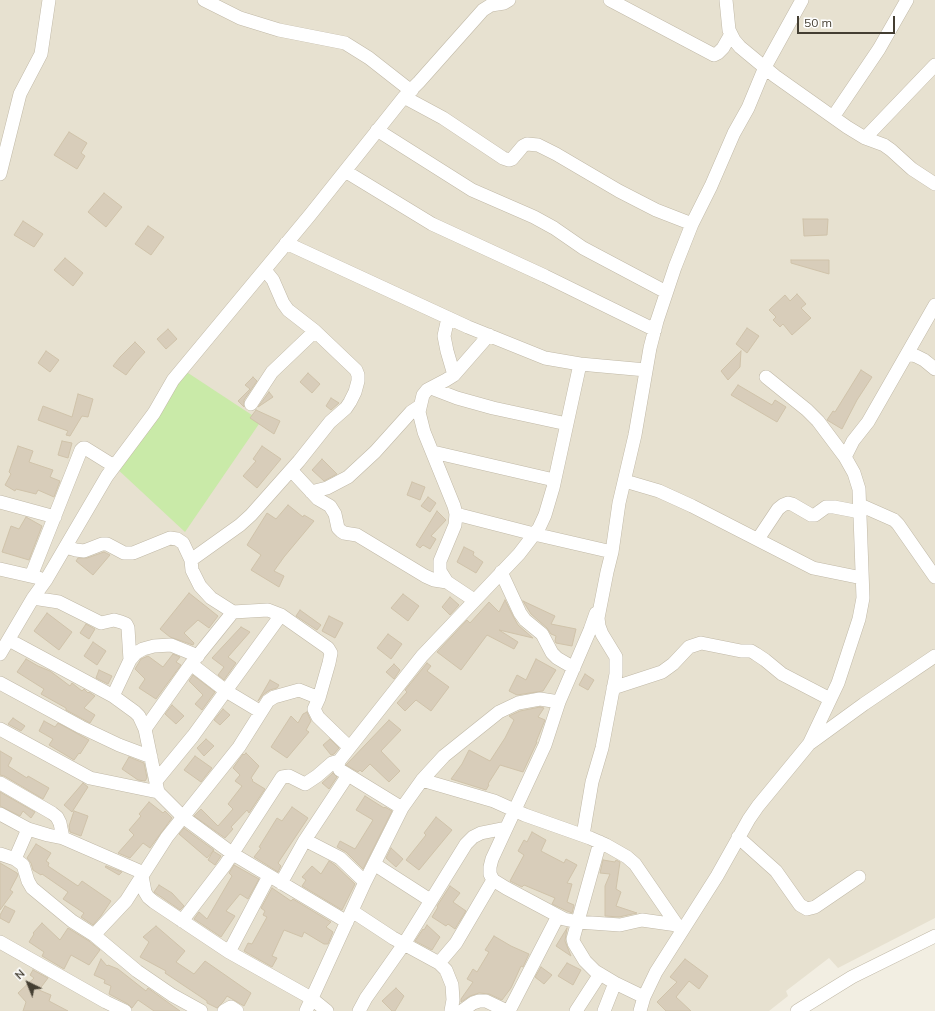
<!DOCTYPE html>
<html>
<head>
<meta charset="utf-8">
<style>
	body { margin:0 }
	#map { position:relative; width:935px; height:1011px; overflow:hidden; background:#f2eee2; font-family:Mulish,sans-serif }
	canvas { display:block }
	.north { position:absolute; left:8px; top:963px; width:40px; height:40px; -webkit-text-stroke:3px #fff; paint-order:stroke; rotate:317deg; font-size:11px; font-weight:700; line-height:16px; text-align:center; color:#443e32 }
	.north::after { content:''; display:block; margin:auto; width:14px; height:18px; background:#443e32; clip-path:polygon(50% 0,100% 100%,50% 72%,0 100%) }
	.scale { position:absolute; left:797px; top:16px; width:98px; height:18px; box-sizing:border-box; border:2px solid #443e32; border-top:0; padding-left:5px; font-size:12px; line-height:14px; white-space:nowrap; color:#443e32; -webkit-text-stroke:3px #fff; paint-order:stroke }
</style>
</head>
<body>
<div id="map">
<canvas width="935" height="1011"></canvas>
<div class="north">N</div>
<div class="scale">50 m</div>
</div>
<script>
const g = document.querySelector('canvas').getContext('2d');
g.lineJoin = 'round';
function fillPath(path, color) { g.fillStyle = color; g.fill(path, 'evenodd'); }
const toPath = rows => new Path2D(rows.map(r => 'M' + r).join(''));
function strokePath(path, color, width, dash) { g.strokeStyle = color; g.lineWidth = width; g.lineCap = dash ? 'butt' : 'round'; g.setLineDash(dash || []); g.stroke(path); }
fillPath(toPath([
	[0,0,935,0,935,918,838,968,829,958,786,991,788,996,769,1011,0,1011]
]), '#e7e1d0');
fillPath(toPath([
	[182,369,261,421,185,532,114,466]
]), '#c9eaa8');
const building = toPath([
	[69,132,87,143,81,153,85,156,77,169,54,155,69,132],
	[104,193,122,207,106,227,88,212,104,193],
	[803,219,828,219,827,235,804,236,803,219],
	[23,221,43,234,34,247,14,235,23,221],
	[148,226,164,237,151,255,135,244,148,226],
	[65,258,83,273,73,286,54,270,65,258],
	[791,260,829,260,829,274,791,263,791,260],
	[797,294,806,304,801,308,811,318,792,335,783,324,780,327,773,320,776,317,769,310,785,295,790,301,797,294],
	[747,328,759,336,747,353,736,344,747,328],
	[168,329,177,339,166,349,157,339,168,329],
	[135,342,145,352,136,362,126,375,113,366,120,357,135,342],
	[46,351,59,360,50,372,38,363,46,351],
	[741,351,740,367,728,380,721,371,741,351],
	[861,370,872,377,857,400,842,429,827,420,833,411,835,412,861,370],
	[308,373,320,384,312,393,300,382,308,373],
	[253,377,257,381,244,400,244,407,238,401,250,389,245,385,253,377],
	[738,385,772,405,775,400,786,407,777,422,731,395,738,385],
	[269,392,273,397,258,407,269,392],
	[78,394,93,399,88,417,82,416,70,436,66,435,68,431,38,420,43,406,72,417,78,394],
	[331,398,339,403,331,410,326,406,331,398],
	[256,410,280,421,274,434,250,418,256,410],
	[62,441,72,443,68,458,58,455,62,441],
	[18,446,33,451,29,462,53,470,50,477,60,481,54,497,38,490,36,494,16,489,15,491,5,485,11,474,9,472,18,446],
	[262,446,281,459,257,488,243,476,256,461,253,459,262,446],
	[322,459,337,474,324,481,312,470,322,459],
	[412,482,425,487,420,500,407,495,412,482],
	[428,497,436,503,430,512,421,506,428,497],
	[288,505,303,517,304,515,314,521,284,557,274,571,284,576,279,587,251,570,261,555,247,545,267,513,276,519,288,505],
	[437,511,446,520,431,536,436,539,430,549,423,545,420,548,416,545,437,511],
	[26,517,42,526,29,560,2,552,11,526,19,529,26,517],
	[464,547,474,552,473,555,483,562,476,573,457,562,464,547],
	[104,552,110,555,93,575,76,561,78,558,87,558,104,552],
	[189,593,218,616,209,628,198,620,184,633,194,643,193,645,170,637,160,629,189,593],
	[403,594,419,606,408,621,391,608,403,594],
	[450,597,459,605,450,615,442,607,450,597],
	[505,600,513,616,518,625,533,638,499,630,518,642,514,649,487,635,461,670,437,652,467,620,470,623,489,602,499,612,505,600],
	[523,601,555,616,551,624,576,629,572,646,556,643,555,641,556,636,551,634,547,628,531,614,523,601],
	[300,610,321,625,317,630,296,616,300,610],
	[47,613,72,632,59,650,34,631,47,613],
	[329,616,343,623,335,638,322,631,329,616],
	[86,624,95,629,89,639,80,633,86,624],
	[241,627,250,632,228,657,236,663,224,680,218,675,224,667,212,658,241,627],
	[388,634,402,644,391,659,377,648,388,634],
	[93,642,106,651,97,665,84,656,93,642],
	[173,654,180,657,176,662,181,665,156,699,139,688,145,679,135,669,141,659,148,656,163,667,173,654],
	[26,659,38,666,50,671,70,686,72,683,82,691,84,689,88,693,89,692,95,696,84,708,95,715,90,723,66,710,66,708,41,694,44,689,17,672,26,659],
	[536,659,556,670,543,691,517,695,509,691,517,675,526,680,536,659],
	[427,663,431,666,427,671,449,687,431,711,416,700,405,711,397,703,407,692,405,690,427,663],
	[394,664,400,670,394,679,386,672,394,664],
	[99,670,112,676,108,684,96,678,99,670],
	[585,674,594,680,588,690,579,685,585,674],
	[193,675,215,692,202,710,195,704,203,695,189,681,193,675],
	[270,680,279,685,277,688,270,690,264,694,258,701,270,680],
	[172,705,184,716,176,724,165,714,172,705],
	[540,707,544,708,538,717,545,720,536,742,537,742,523,772,500,765,488,784,489,785,486,790,451,779,462,764,469,750,490,761,505,738,514,720,509,716,520,711,540,707],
	[223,709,230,715,220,725,214,720,223,709],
	[307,712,311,721,306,730,309,732,287,758,271,747,291,716,298,723,303,714,307,712],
	[13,718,25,726,21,731,8,724,13,718],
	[389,720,401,730,381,751,400,771,389,782,370,764,362,772,360,770,358,772,346,765,389,720],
	[44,721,55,727,58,723,89,740,80,754,79,753,74,760,49,745,53,739,39,731,44,721],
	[206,739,214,746,204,756,197,748,206,739],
	[330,739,339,748,334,754,331,755,323,745,330,739],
	[0,751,12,758,8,766,27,778,28,776,49,788,43,799,4,776,0,775,0,751],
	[246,753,259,766,251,778,253,780,252,781,265,789,249,813,247,810,231,827,233,829,225,838,194,816,201,809,218,826,233,809,228,804,242,786,235,781,240,775,233,768,243,754,244,755,246,753],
	[195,756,212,768,201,782,184,770,195,756],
	[129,757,144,763,147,778,145,781,138,780,122,769,129,757],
	[333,773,337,777,329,789,322,783,333,773],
	[83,783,88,787,72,812,64,805,83,783],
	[0,792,35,812,31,818,23,811,20,816,0,806,0,792],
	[365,796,384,808,385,807,392,811,363,869,346,852,337,847,340,841,355,849,373,820,356,810,365,796],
	[149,802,163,813,165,811,172,818,150,848,143,843,130,858,118,853,134,835,129,830,141,816,139,814,149,802],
	[292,807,308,818,278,863,281,866,278,872,254,857,261,848,259,847,277,818,282,821,292,807],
	[74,811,88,816,81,836,70,832,69,826,74,811],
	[436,817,452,830,419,870,406,860,426,835,424,833,436,817],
	[184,828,214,850,207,858,179,834,184,828],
	[532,832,546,840,541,851,564,863,566,859,577,865,567,883,572,884,567,902,574,905,572,913,567,911,552,904,555,898,524,885,522,887,510,881,524,855,518,851,524,840,527,842,532,832],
	[36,844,51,853,46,861,49,863,48,866,78,886,82,881,111,901,101,916,93,925,81,917,84,913,63,899,68,892,42,874,41,875,33,870,31,863,27,858,36,844],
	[391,848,403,859,396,867,386,858,391,848],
	[213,851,221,856,215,865,208,860,213,851],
	[603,860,615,862,616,860,620,862,616,889,621,892,616,906,637,913,619,917,605,916,605,886,610,874,600,873,603,860],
	[329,861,335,865,355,884,342,910,302,886,306,880,302,877,312,866,321,874,329,861],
	[0,863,17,873,18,875,10,890,13,892,0,910,0,863],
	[234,865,259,879,248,899,240,894,226,911,235,916,221,937,194,919,199,912,207,919,232,876,229,873,234,865],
	[106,866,122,872,119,875,105,867,106,866],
	[159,885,172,893,184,906,180,910,154,892,159,885],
	[450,886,460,893,453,902,466,911,455,929,448,924,446,926,432,917,438,907,437,906,450,886],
	[272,888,291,901,293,899,331,922,326,927,333,932,328,944,324,944,304,932,302,937,284,930,272,956,277,958,272,967,244,951,248,943,252,944,267,917,263,915,265,911,261,908,272,888],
	[5,906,15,911,9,923,0,918,0,915,5,906],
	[42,923,60,940,68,928,89,941,100,950,89,965,71,955,64,969,42,956,44,952,29,942,34,934,33,933,42,923],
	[427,925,440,937,432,950,415,941,423,929,424,930,427,925],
	[156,926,185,951,176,962,194,974,205,961,251,993,244,1006,227,996,223,1002,217,1008,207,1003,207,1001,165,973,166,971,140,957,149,942,143,937,156,926],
	[567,928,565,941,571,956,556,946,567,928],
	[494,936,511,946,529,954,523,967,521,966,511,988,502,1000,489,994,479,993,470,996,461,1002,461,999,473,982,467,979,473,969,477,972,489,952,485,950,494,936],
	[101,959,107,966,108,965,118,969,146,991,148,988,180,1011,154,1011,138,1000,132,1008,128,1004,109,994,111,986,104,983,105,980,94,975,101,959],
	[685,959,708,976,699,989,689,981,676,997,691,1011,666,1011,657,1002,677,982,670,977,685,959],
	[567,963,581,970,573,985,558,976,567,963],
	[541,967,552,975,544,984,535,977,541,967],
	[33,970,48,978,39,990,51,995,49,1001,68,1011,23,1011,26,1002,18,993,34,978,30,975,33,970],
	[396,988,404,996,395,1011,392,1011,382,1001,396,988]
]);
fillPath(building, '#d8cdba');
strokePath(building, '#d0c3aa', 1);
const street = toPath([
	[204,0,240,18,279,30,345,43,369,58,406,87,412,90],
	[610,0,714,55,718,53,723,48,731,34],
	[726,0,729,30,734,40,740,47,775,76,847,127,865,138,884,145,891,150,912,169,935,184],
	[404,97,443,118,503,158,509,160,512,159,523,146,527,144,538,145,556,154,619,191,656,210,692,224],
	[833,117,879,49,907,0],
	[377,130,472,190,534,217,554,228,583,248,666,292],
	[865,138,935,65],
	[345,171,432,224,545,276,655,330],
	[0,174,20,94,41,54,49,0],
	[286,243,468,327,545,358,580,364],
	[448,318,444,336,447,351,454,375],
	[907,354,916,356,924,360,935,369],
	[766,377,807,410,818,421,845,457,854,473,859,489,863,598,859,619,838,683,810,742],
	[431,388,457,398,493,408,567,424],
	[251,404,272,372,315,331],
	[433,452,554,480],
	[845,457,853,441,868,422,935,305],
	[291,470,318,499,330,506,335,514,338,528,341,531,344,533,357,535,425,576,434,580,447,582],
	[625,481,659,491,692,506,813,568,862,578],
	[311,492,327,488,348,477,375,452,411,412,420,406],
	[0,502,55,517],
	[860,505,894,520,898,524,935,577],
	[456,514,534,534,612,552],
	[758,539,778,509,783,505,788,503,792,504,811,515,815,515,826,507,834,507,860,512],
	[66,547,76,550,84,551,102,544,107,544,124,553,133,553,170,538,177,539,183,543,191,560,240,525,251,515,299,461,330,422,346,408,350,402,355,392,358,381,358,375,356,370,315,331,288,310,283,303,273,280,265,270],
	[191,560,192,570,200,586,211,598,233,612],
	[0,569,39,578],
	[501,572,520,613,525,620,542,634,552,653,557,658,574,668],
	[31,576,81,450,83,448,85,448,114,466],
	[33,598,59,602,101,623,114,620,121,622,126,624,128,628,130,660],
	[474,600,447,582,440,571,440,561,455,525,456,514,454,506,424,432,419,412,423,395,427,390,446,380,454,375,489,335],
	[596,613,590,630,559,702,545,745,492,859,490,867,490,874,493,880,506,888,564,919,578,922,620,925,642,920,677,925],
	[9,640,113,696,135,712,139,716,145,729,158,792],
	[0,654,33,598,46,580,107,476,154,413,173,380,310,215,404,97,419,82,483,10,491,5,504,3,509,0],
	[191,664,226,691,261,712],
	[0,683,81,727,119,745,151,757],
	[613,688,662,672,673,664,689,647,701,643,741,651,751,651,756,654,765,660,782,674,830,699],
	[113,696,130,660,136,653,143,649,154,646,171,645,198,656],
	[319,698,299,690,274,697,268,701,239,747,183,817,233,854,347,922],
	[0,729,90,778,158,792,183,817,167,837,126,901,94,935],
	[145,729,191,664,233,612,268,610,281,615,328,648,331,653,329,663,319,698,314,709,318,717,349,747],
	[422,780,494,801,525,815,590,838,606,845,627,857,635,864,679,928],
	[156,781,193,736,281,615],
	[0,783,52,813,57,817,60,823,63,838],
	[402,808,340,770,338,766,339,761,422,656,519,554,539,528,545,515,553,488,580,364,646,370],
	[0,814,28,829,15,859,23,865,28,881,32,888,72,921,94,935,137,971,172,995,201,1011],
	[28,829,48,835,63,838,139,871,142,876,145,892,148,897,154,902,229,952,311,998,327,1011],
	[583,835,592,782,602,748,616,674,616,657,602,634,599,626,598,618,607,572,612,552,619,503,635,435,650,348,657,321,675,267,692,224,711,186,734,133,748,108,765,67,802,0],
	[738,837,776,871,800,905,807,909,815,907,859,877],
	[305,840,340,858,365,882],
	[600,842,573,939,574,943,585,961,595,971,615,983,644,997],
	[0,854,15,859],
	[374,864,430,900],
	[281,883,305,840,348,775],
	[352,911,393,938,439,963,446,970,452,985,453,1000,451,1011],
	[182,921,225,865,282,777,289,776,305,784,317,776,332,763,339,761],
	[0,942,106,1002,125,1011],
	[229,952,269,876],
	[439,963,456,943,493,880],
	[224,1011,231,1007,237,1011],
	[306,1011,365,882,402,808,422,780,444,756,499,712,518,703,540,699,559,702],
	[359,1011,366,998,404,944,466,844,473,837,481,833,506,828],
	[462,1011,473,1003,479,1001,486,1001,507,1011],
	[509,1011,558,916],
	[576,1011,600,974],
	[604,1011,615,983],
	[640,1011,644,997,656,972,717,876,749,819,758,806,809,744,864,704,935,656],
	[797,1011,852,977,935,936]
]);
strokePath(street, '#c1b9a7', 14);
strokePath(street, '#fff', 13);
</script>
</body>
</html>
